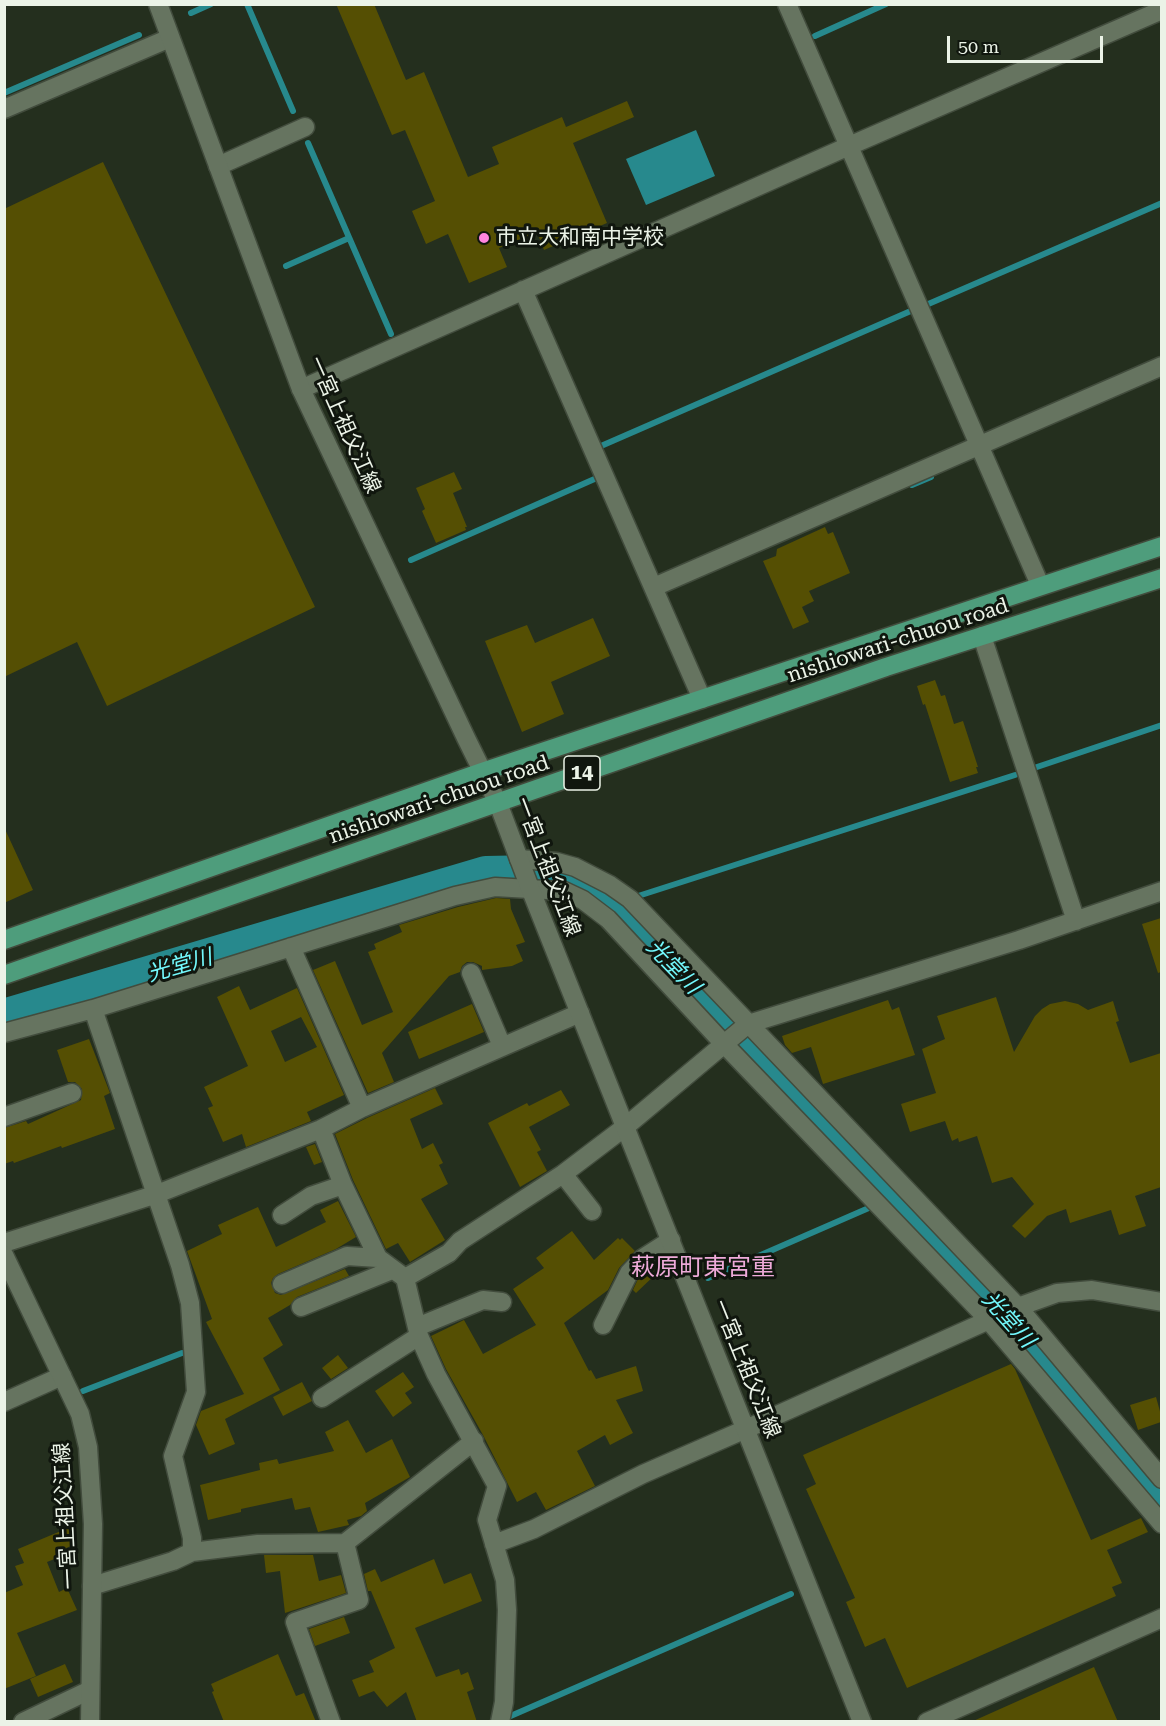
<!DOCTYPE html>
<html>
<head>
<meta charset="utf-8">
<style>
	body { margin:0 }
	#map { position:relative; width:1166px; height:1726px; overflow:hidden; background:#242f1e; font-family:"Roboto Serif",serif }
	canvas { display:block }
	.frame { position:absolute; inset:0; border:6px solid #ebf3e7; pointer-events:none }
	.scale { position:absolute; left:947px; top:36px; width:156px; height:27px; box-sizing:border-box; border:3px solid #ebf3e7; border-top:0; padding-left:8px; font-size:18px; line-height:21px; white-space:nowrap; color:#ebf3e7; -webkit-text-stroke:4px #10160e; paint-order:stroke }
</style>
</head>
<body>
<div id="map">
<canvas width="1166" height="1726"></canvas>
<div class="frame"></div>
<div class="scale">50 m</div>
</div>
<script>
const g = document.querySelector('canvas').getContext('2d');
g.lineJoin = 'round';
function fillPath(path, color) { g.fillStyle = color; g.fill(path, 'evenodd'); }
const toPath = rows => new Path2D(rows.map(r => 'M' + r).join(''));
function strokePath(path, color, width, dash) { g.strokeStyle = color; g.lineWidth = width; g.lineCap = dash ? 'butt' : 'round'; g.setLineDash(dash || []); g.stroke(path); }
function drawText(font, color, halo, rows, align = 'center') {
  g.font = font + ' "Roboto Serif","Noto Sans JP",serif'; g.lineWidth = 6; g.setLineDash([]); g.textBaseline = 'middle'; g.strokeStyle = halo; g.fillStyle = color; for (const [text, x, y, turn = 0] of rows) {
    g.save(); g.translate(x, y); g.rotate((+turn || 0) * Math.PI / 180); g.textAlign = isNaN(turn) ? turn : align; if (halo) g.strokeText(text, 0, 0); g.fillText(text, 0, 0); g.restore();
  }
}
fillPath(toPath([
	[696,130,715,176,646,205,626,159]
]), '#27898d');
strokePath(toPath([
	[247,4,293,111],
	[191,13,211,4],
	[815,36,886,4],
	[4,93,139,35],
	[308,143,391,334],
	[286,266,349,238],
	[926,305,1162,203],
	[601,446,913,310],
	[912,485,931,477],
	[411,560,599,477],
	[1034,768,1162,725],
	[635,897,1015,775],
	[708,1278,871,1207],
	[83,1391,182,1353],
	[506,1718,791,1594]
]), '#27898d', 6);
strokePath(toPath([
	[4,1018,486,875,535,874,585,885,619,911,760,1061,931,1235,1050,1367,1162,1501]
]), '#27898d', 38);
fillPath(toPath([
	[336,4,374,4,406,80,424,72,468,177,499,164,492,147,562,117,566,127,627,101,634,117,573,143,607,223,544,250,537,232,499,248,507,267,469,283,448,234,426,244,412,211,435,201,405,130,392,135],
	[103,162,315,607,107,706,77,642,4,677,4,209],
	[454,472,462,489,453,493,467,527,465,527,466,530,436,543,422,511,425,509,416,488],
	[825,527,828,534,833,532,850,573,809,591,814,601,802,607,809,622,793,629,763,561,776,556,777,549],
	[593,618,610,656,551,682,564,714,522,732,485,641,527,625,535,643],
	[935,680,941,696,945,695,954,724,963,721,978,767,976,767,978,773,950,782,925,704,923,705,917,686],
	[4,827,33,890,4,903],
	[496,898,510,899,511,909,525,942,516,945,523,961,512,966,482,970,482,966,473,962,467,962,462,966,460,972,449,976,382,1053,394,1082,368,1093,313,970,335,961,362,1025,393,1012,368,952,376,949,374,944,402,932,399,925,458,907],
	[1161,918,1161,972,1158,973,1142,924],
	[239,986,250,1010,297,988,344,1095,307,1112,311,1121,246,1147,242,1134,223,1142,208,1108,213,1106,204,1087,248,1066,217,997],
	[301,1017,317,1047,285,1062,271,1031],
	[996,997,1014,1052,1035,1016,1042,1009,1050,1004,1065,1001,1078,1004,1088,1010,1113,1001,1119,1021,1116,1022,1130,1063,1161,1053,1161,1187,1135,1196,1146,1226,1119,1235,1111,1210,1070,1223,1066,1209,1047,1216,1025,1238,1012,1226,1034,1204,1012,1177,992,1183,977,1136,959,1142,958,1138,952,1141,945,1121,910,1132,901,1104,936,1093,922,1049,945,1039,937,1016],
	[888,1000,892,1010,899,1007,915,1055,823,1084,811,1047,792,1053,785,1045,782,1036],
	[472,1004,484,1032,419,1059,408,1032],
	[89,1039,110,1093,104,1096,115,1129,62,1148,61,1146,14,1163,13,1161,4,1164,4,1128,26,1121,28,1124,81,1100,82,1089,75,1082,68,1082,57,1050],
	[435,1088,443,1104,410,1119,422,1149,433,1143,443,1163,439,1165,448,1184,421,1199,445,1240,410,1262,398,1243,386,1249,353,1180,335,1134,367,1118],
	[561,1090,570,1105,529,1127,541,1150,537,1152,547,1171,520,1187,488,1123,527,1103,529,1106],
	[315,1144,322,1162,314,1165,306,1147],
	[338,1201,356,1237,336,1249,278,1274,273,1278,271,1283,275,1293,281,1295,345,1269,349,1276,297,1297,290,1305,268,1318,283,1345,263,1358,280,1390,225,1419,235,1444,209,1455,196,1425,201,1411,244,1394,206,1322,212,1319,187,1251,222,1234,218,1225,258,1207,276,1247,326,1222,320,1210],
	[572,1231,594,1260,618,1238,620,1240,622,1238,635,1251,619,1268,608,1290,564,1323,589,1371,591,1370,596,1379,636,1366,643,1391,616,1400,633,1433,610,1445,605,1435,577,1451,595,1486,546,1510,536,1492,517,1502,483,1435,446,1369,431,1336,464,1320,483,1354,536,1325,513,1289,544,1268,536,1258],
	[650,1267,656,1274,636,1293,633,1290,638,1279],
	[338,1355,348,1368,331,1379,322,1368],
	[1011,1364,1015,1369,1091,1540,1141,1518,1148,1532,1107,1550,1122,1583,1112,1587,1116,1596,907,1688,885,1638,865,1647,846,1602,855,1598,806,1489,816,1484,803,1455],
	[403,1372,414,1387,405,1393,412,1403,393,1417,375,1391],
	[302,1382,312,1401,283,1416,273,1397],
	[1156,1397,1161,1415,1161,1422,1138,1430,1130,1405],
	[348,1420,366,1453,392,1439,410,1477,365,1503,367,1511,361,1516,347,1520,349,1525,318,1532,310,1507,295,1510,292,1498,241,1509,241,1512,208,1520,200,1485,260,1470,259,1463,277,1459,279,1464,334,1451,325,1432],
	[68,1528,75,1544,60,1551,62,1556,47,1562,59,1592,67,1588,77,1610,17,1633,36,1676,4,1689,4,1593,23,1585,15,1566,24,1563,18,1549],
	[264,1555,313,1555,319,1581,341,1575,346,1593,285,1613,280,1571,266,1573],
	[434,1559,444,1584,471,1573,482,1601,415,1628,436,1677,459,1669,461,1675,468,1672,474,1689,467,1692,477,1722,417,1722,406,1692,387,1707,374,1691,359,1697,352,1680,374,1672,369,1661,395,1648,371,1591,368,1591,364,1574,375,1569,381,1582],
	[344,1617,350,1633,315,1646,309,1629],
	[278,1654,296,1696,304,1693,316,1722,224,1722,212,1692,214,1691,211,1684],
	[65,1664,73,1682,38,1697,30,1679],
	[1094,1667,1118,1722,971,1722]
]), '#554f03');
const street = toPath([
	[787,4,1040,585],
	[4,109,170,38],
	[218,166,305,127],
	[523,290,702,699],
	[301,389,849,146,1162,10],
	[654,587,1162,366],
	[982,636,1076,921],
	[519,859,557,862,575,867,610,885,630,899,1018,1307,1162,1479],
	[291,947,362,1108],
	[471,973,502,1046],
	[4,1033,93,1009,455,896,495,887,564,891,583,900,608,919,724,1044,984,1315,1162,1524],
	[4,1117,72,1093],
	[321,1129,343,1185,378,1258,405,1278,419,1336,436,1374,497,1486,487,1520,505,1580,507,1610,504,1702,500,1722],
	[563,1174,592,1211],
	[282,1215,311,1196,343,1185],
	[4,1243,157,1194,321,1129,362,1108,580,1013],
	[405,1278,449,1253,460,1241,563,1174,625,1127,748,1024,1019,940,1162,891],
	[282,1284,347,1256,378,1258],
	[301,1307,392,1270],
	[603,1325,629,1273,643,1258,671,1240],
	[417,1327,483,1300,502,1302],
	[322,1398,419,1336],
	[4,1402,62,1376],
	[494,1544,534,1529,643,1474,746,1429],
	[192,1552,258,1544,345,1543,474,1441],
	[92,1586,173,1561,192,1552,192,1538,173,1456,196,1392,190,1303,180,1265,93,1009],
	[23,1722,90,1690],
	[331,1722,295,1622,359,1600,345,1543],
	[927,1722,1162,1618]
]);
const secondary = toPath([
	[158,4,301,389,466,738,498,803,530,888,862,1722],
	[4,1255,80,1414,88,1447,93,1524,90,1722],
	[746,1429,1018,1307,1057,1293,1092,1290,1162,1302]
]);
const primary = toPath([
	[4,940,482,772,1162,546],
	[4,975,886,667,1162,578]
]);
strokePath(street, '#424c3d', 21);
strokePath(secondary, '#424c3d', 21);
strokePath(primary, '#424c3d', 21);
strokePath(street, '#667460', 18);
strokePath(secondary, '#667460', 18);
strokePath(primary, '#4e9d7c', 18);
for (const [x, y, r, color] of [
	[484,238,6,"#ff85df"]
]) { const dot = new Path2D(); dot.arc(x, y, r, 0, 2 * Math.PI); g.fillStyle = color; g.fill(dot); strokePath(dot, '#10160e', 2); }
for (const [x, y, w] of [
	[582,773,36]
]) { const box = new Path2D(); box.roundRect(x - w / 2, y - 17, w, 34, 4.5); g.fillStyle = '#10160e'; g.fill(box); strokePath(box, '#ebf3e7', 1.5); }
drawText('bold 20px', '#ebf3e7', null, [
	["14",582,773]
]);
drawText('21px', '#ebf3e7', '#10160e', [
	["市立大和南中学校",496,238]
], 'left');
drawText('21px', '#ebf3e7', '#10160e', [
	["一宮上祖父江線",344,425,66],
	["nishiowari-chuou road",898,641,-18],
	["nishiowari-chuou road",439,800,-19],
	["一宮上祖父江線",547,867,69],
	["一宮上祖父江線",746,1369,68],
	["一宮上祖父江線",66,1516,-93]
]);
drawText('italic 22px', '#73f9fd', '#10160e', [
	["光堂川",180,966,-16],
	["光堂川",673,967,46],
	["光堂川",1008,1320,48]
]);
drawText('24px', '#eeaad9', '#10160e', [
	["萩原町東宮重",703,1268]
]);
</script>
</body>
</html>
